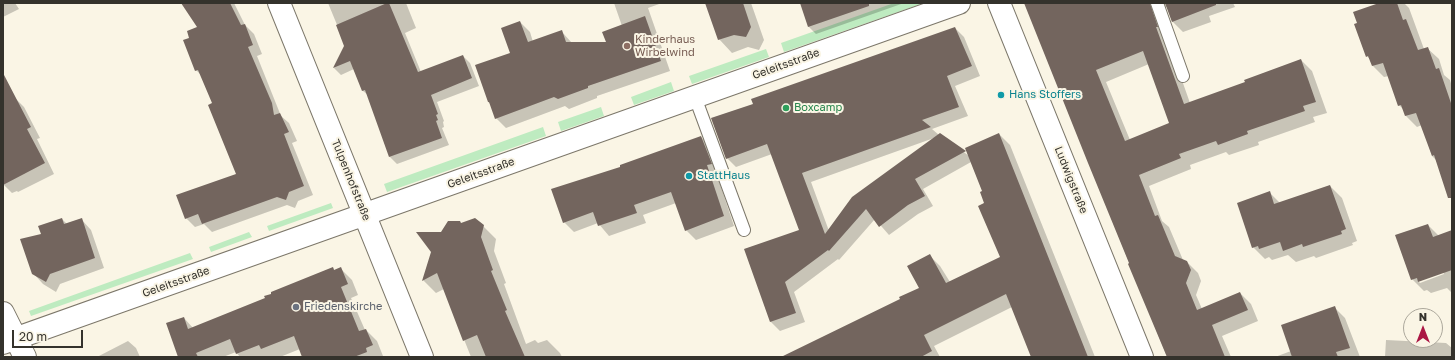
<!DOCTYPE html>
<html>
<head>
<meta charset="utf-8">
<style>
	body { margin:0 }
	#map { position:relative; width:1455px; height:360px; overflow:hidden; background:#faf5e5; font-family:"Golos Text",sans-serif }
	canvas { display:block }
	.frame { position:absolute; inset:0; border:4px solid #34322c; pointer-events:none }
	.north { position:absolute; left:1403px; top:308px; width:40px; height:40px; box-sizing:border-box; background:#faf5e5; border:1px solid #aba79b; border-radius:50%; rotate:0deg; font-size:11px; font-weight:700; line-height:16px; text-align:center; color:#34322c }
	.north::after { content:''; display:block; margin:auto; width:14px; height:18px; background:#ab1644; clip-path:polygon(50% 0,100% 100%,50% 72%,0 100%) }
	.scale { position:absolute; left:12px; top:330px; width:71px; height:18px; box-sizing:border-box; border:2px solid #34322c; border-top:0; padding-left:5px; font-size:12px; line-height:14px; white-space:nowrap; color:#34322c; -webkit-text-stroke:3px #faf5e5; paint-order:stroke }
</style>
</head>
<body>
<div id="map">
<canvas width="1455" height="360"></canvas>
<div class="frame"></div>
<div class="north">N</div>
<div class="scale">20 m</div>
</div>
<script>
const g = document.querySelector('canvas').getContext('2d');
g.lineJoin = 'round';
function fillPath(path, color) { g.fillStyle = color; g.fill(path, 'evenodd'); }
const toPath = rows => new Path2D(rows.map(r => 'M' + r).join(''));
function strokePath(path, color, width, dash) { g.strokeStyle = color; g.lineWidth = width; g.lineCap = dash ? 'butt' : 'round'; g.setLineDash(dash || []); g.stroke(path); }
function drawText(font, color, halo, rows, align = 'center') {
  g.font = font + ' "Golos Text",sans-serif'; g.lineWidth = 4; g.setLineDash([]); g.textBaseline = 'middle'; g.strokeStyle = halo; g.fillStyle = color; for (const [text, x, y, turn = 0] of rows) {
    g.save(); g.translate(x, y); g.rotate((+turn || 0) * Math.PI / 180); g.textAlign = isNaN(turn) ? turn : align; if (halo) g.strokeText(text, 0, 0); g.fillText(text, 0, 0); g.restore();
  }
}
fillPath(toPath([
	[894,3,924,3,784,52,781,43],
	[766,49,769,57,692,84,689,76],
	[671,82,674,91,634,105,631,97],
	[601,107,604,116,561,131,558,122],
	[543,127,546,136,387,192,384,184],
	[331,203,333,208,269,231,267,226],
	[249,232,252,237,211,252,209,247],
	[190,253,193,259,31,316,29,311]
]), '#beebc0');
fillPath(toPath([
	[3,3,15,3,19,9,3,17],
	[182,3,234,3,245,25,254,34,262,54,257,56,281,116,289,123,297,141,292,143,313,195,298,201,295,208,287,205,212,232,204,224,195,227,186,218,237,175,214,104,202,76,196,70,191,38,198,27],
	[328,3,406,3,416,28,405,33,421,72,463,56,470,63,479,86,437,102,444,121,443,122,444,127,442,128,449,145,397,164,390,157,369,96,363,91,354,69,341,75,334,68,345,46,340,32],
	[614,3,662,3,648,8,670,71,597,96,597,98,569,109,565,106,506,128,496,118,491,104,488,102,511,54,520,22,530,32,533,42,562,32,572,43,607,43,622,26],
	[706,3,751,3,764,40,759,50,748,47,732,53,719,39],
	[801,3,904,3,816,34,809,27],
	[1025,3,1233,3,1235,7,1209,16,1211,22,1183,32,1172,21,1167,7,1162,9,1167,38,1190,103,1246,83,1301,60,1312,71,1327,113,1313,117,1315,122,1258,142,1259,145,1229,155,1226,152,1190,165,1191,169,1149,186,1162,221,1169,227,1183,260,1187,262,1198,273,1201,281,1196,295,1202,309,1240,293,1251,304,1258,321,1222,336,1231,357,1167,357],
	[1149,64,1170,124,1130,140,1106,82],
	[1382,3,1404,3,1409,8,1424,49,1427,48,1439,59,1444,75,1450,80,1452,87,1452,176,1432,156,1422,125,1417,127,1406,116,1404,110,1399,105,1389,76,1384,77,1373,66,1371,60,1367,56],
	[955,28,964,37,980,76,955,86,968,116,932,129,939,135,940,134,969,156,999,134,1010,145,1095,357,1029,357,1032,356,1012,307,934,346,940,357,789,357,902,300,920,288,929,255,940,266,950,282,1001,258,985,204,983,192,971,162,923,189,933,206,918,214,889,235,875,219,839,260,838,259,794,292,805,322,780,331,771,322,745,249,800,231,772,154,736,167,727,158,754,104],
	[934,138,829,231,811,182],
	[14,97,24,107,40,138,37,139,54,174,18,192,17,191,12,193,3,184,3,103],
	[701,137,711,147,721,174,717,175,734,226,696,240,686,230,676,203,643,215,646,223,609,236,598,223,574,232,564,222,622,167],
	[1330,186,1342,198,1357,241,1352,243,1353,245,1316,258,1314,256,1296,262,1288,255,1272,260,1269,257,1265,259,1253,247,1270,193,1280,203],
	[62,219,67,224,81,219,91,230,104,268,60,284,56,292,43,284,33,273,42,234],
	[462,224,483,226,496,239,494,251,506,283,504,284,526,344,535,340,538,343,547,340,560,353,562,357,471,357,444,289,436,293,423,280,432,252,441,233],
	[1428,225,1439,236,1452,231,1452,293,1447,288,1431,293,1427,290,1424,291,1412,279],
	[1443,272,1444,274,1420,283,1418,281],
	[333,268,335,271,341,269,352,280,358,295,351,298,365,330,366,330,377,341,383,356,303,357,300,349,280,357,240,357,236,352,223,357,179,357,184,318,193,328,267,298],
	[1334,307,1345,318,1360,357,1275,357,1291,351],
	[1386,340,1446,343,1452,348,1452,357,1385,357],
	[128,341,136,348,140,357,97,357]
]), '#0003');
fillPath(toPath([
	[181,3,230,3,241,25,245,24,253,45,248,47,272,103,274,115,280,113,289,132,284,134,304,186,289,192,286,200,277,197,202,224,198,214,185,219,176,195,236,174,208,105,212,103,198,70,195,71,183,40,189,38,187,31,197,27],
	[387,3,389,3,418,72,463,55,472,78,431,95,438,114,436,115,438,120,436,121,442,138,389,157,365,90,362,91,350,61,333,68,344,46,336,25],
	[705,3,743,3,751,27,746,37,734,35,718,40],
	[800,3,869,3,869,6,808,27],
	[1024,3,1150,3,1158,27,1156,27,1184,104,1245,82,1244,80,1301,59,1316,102,1303,106,1305,111,1247,131,1248,134,1218,145,1216,141,1179,154,1181,158,1139,175,1155,216,1158,215,1175,256,1187,261,1191,270,1186,283,1197,310,1240,292,1248,310,1212,325,1225,357,1167,357,1128,264,1129,263,1088,163],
	[1143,51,1169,123,1125,141,1096,70],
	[1165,3,1216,3,1216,5,1172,22],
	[1379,3,1397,3,1403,20,1406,19,1418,50,1428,47,1436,69,1439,68,1452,106,1452,198,1448,198,1434,155,1432,156,1416,113,1405,116,1401,105,1398,106,1383,63,1372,66,1368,56,1366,57,1354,24,1357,23,1353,12],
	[645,16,661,61,588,86,588,88,558,99,554,97,495,119,489,102,488,102,475,65,510,53,501,28,520,21,528,42,562,30,566,42,606,42,602,32],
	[955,27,972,66,947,76,959,107,922,120,931,127,802,173,825,234,852,197,940,133,966,151,915,179,925,196,908,205,879,227,866,209,829,251,828,250,785,282,796,313,770,322,744,249,799,230,767,144,726,159,711,118,753,104,751,99],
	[3,73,31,127,27,129,45,163,3,185],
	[999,133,1088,357,1031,357,1006,294,924,335,932,351,921,357,781,357,900,299,899,297,919,288,907,266,930,254,946,283,1000,257,978,206,984,203,980,192,982,191,965,148],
	[701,136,712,164,707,165,724,216,685,231,671,192,634,205,637,213,598,226,593,212,563,223,551,189,620,167,620,165],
	[1330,185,1346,229,1341,231,1342,234,1303,247,1302,244,1283,251,1280,242,1259,249,1258,246,1252,248,1237,203,1270,191,1274,204],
	[62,218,64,224,82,218,95,258,50,274,46,282,32,274,20,239,41,234,38,226],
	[475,218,484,225,481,237,493,270,491,271,507,310,505,311,525,357,486,357,477,335,463,341,437,273,422,281,431,252,416,232,441,232,448,221,460,221,461,223],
	[1428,224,1433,237,1452,230,1452,270,1418,282,1417,278,1411,280,1395,235],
	[333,267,334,270,341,267,348,284,341,287,359,331,366,329,373,345,366,348,367,352,354,357,302,357,294,336,261,349,259,345,236,354,230,339,196,353,198,357,178,357,166,323,184,317,188,329,265,298,264,296,271,294,271,292],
	[1335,306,1350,348,1336,352,1338,357,1292,357,1281,325]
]), '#73655e');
const lane = toPath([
	[1157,3,1183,76],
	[695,97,744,230]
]);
const street = toPath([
	[279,3,422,357],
	[999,3,1142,357],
	[3,313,25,357],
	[3,343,959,3]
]);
strokePath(lane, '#7c776a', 14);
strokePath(street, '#7c776a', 24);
strokePath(lane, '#fff', 12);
strokePath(street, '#fff', 22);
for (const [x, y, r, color] of [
	[627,46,4,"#8d6e63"],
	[1001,95,4,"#0f9aa8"],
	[786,108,4,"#2e9e5b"],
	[689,176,4,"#0f9aa8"],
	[296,307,4,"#6b7280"]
]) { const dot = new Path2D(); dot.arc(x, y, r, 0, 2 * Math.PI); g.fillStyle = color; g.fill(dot); strokePath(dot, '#faf5e5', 1.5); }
drawText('11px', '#785e54', '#faf5e5', [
	["Kinderhaus",635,40],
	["Wirbelwind",635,53]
], 'left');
drawText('11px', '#34322c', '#faf5e5', [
	["Geleitsstraße",786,64,-20],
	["Geleitsstraße",481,173,-20],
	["Tulpenhofstraße",351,180,68],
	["Ludwigstraße",1071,180,68],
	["Geleitsstraße",176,282,-20]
]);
drawText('11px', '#0d838f', '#faf5e5', [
	["Hans Stoffers",1009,95],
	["StattHaus",697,176]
], 'left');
drawText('11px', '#27864d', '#faf5e5', [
	["Boxcamp",794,108]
], 'left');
drawText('11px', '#5b616d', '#faf5e5', [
	["Friedenskirche",304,307]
], 'left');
</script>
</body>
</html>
